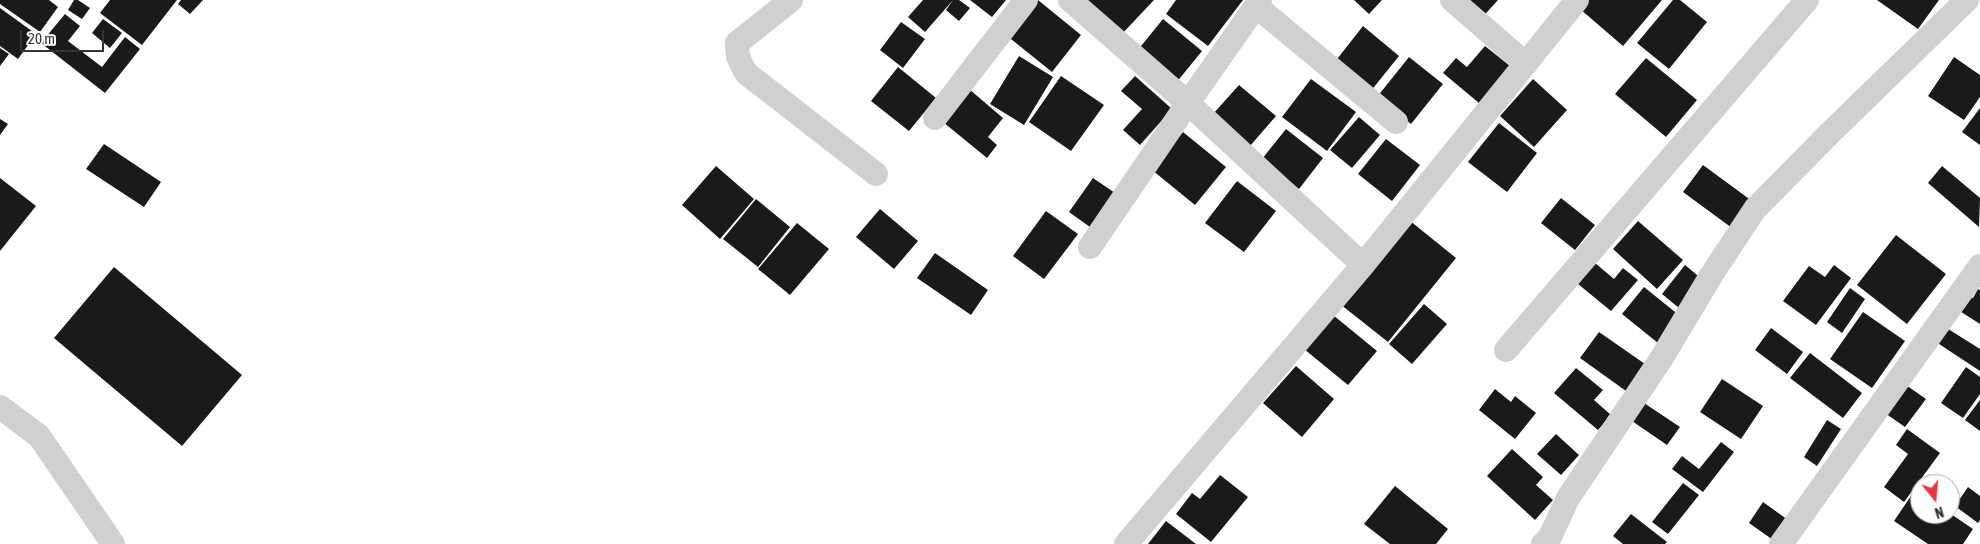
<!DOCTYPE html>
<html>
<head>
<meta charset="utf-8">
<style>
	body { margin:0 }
	#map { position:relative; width:1980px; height:544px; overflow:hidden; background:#fff; font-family:"Asap Condensed",sans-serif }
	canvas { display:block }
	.north { position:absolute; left:1910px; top:474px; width:50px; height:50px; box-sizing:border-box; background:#fff; border:1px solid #adadad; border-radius:50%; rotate:163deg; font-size:14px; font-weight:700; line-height:20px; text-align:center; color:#333 }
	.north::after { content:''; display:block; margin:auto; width:18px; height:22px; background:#e63946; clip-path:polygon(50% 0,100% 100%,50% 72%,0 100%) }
	.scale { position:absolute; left:20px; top:30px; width:84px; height:22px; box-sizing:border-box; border:2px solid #333; border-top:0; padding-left:6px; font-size:15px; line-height:18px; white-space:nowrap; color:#333; -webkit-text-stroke:4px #fff; paint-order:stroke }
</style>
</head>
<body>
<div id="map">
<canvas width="1980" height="544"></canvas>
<div class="north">N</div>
<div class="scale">20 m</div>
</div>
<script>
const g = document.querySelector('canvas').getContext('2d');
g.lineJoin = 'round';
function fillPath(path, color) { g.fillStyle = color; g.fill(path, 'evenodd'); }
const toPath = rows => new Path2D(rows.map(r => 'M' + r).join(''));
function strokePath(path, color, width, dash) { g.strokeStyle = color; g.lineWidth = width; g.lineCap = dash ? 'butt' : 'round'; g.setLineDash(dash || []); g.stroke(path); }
fillPath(toPath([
	[0,0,49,0,58,7,40,32,0,4],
	[74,0,78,0,90,8,82,19,68,10],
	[110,0,177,0,142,45,100,13],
	[181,0,203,0,190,14,178,4],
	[923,0,953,0,925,32,908,17],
	[953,0,959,0,970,8,959,21,946,10],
	[970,0,1006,0,992,17],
	[1034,0,1038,0,1081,35,1052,72,1006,35],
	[1080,0,1154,0,1120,36],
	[1176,0,1243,0,1208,46,1166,14],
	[1354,0,1382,0,1369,14],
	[1466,0,1498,0,1479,21],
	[1588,0,1662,0,1623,46,1580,9],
	[1673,0,1680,0,1707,22,1669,69,1637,43],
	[1877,0,1939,0,1918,29],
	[0,8,36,34,18,59,0,46],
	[65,14,80,26,68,41,102,67,125,37,140,49,105,93,41,43],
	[103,19,122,33,110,48,92,33],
	[1163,19,1202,51,1176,83,1137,51],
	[901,22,925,39,903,68,880,50],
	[1363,26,1399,56,1370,92,1334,63],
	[1485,46,1510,66,1479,103,1443,73,1456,58,1467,67],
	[0,48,9,54,0,66],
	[1019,56,1053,77,1024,125,990,104],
	[1409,57,1443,84,1411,124,1377,97],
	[1954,57,1980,75,1980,97,1964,120,1928,96],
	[1646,58,1697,100,1666,137,1615,94],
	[898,67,936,98,909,131,871,101],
	[1061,76,1104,105,1071,151,1029,122],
	[1135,76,1172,109,1140,145,1123,130,1142,109,1121,91],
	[1311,79,1356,112,1327,151,1282,117],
	[1533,79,1567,110,1534,147,1500,116],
	[1239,85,1276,116,1250,146,1213,114],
	[969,89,1003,118,988,137,997,145,987,158,943,122],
	[1980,108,1980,145,1962,132],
	[1359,117,1380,135,1352,168,1330,150],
	[0,119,8,124,0,135],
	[1499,123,1537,153,1507,192,1468,162],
	[1286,129,1323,158,1299,189,1262,159],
	[1183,132,1226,167,1195,205,1152,170],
	[1386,139,1420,165,1392,201,1358,174],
	[104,144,161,182,144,207,86,169],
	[1703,165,1752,201,1732,228,1683,192],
	[716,166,754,199,720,239,682,205],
	[1942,166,1980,198,1979,227,1928,183],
	[0,178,36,206,0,251],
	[1093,178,1115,193,1090,227,1069,212],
	[1237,181,1276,211,1244,252,1205,223],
	[1561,198,1595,225,1575,250,1541,223],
	[756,199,790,227,758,267,723,239],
	[880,209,918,241,894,269,856,237],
	[1046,211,1078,234,1044,279,1013,256],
	[1409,220,1456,258,1388,342,1340,304],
	[1638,221,1683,260,1657,289,1613,249],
	[797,223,829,249,790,295,758,269],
	[1896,235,1946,274,1907,324,1857,285],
	[935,253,988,290,971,315,917,278],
	[1595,263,1614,279,1623,268,1638,280,1611,311,1578,284],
	[1685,265,1703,280,1679,308,1662,294],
	[1834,265,1851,278,1816,325,1783,301,1809,266,1825,277],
	[114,267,242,375,182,446,54,338],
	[1644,287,1680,316,1658,343,1622,314],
	[1850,288,1865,299,1842,333,1827,322],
	[1978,289,1980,290,1980,324,1955,308,1966,293,1973,298],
	[1424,304,1447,324,1412,364,1389,344],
	[1863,312,1905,341,1872,388,1830,359],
	[1333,315,1377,351,1348,385,1304,349],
	[1945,327,1980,349,1980,371,1936,342],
	[1771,328,1803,352,1787,374,1755,350],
	[1599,332,1645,364,1626,391,1580,358],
	[1810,353,1862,393,1843,418,1790,378],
	[1296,366,1334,399,1302,437,1263,403],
	[1966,367,1980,377,1980,394,1963,418,1941,403],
	[1576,368,1603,390,1594,400,1611,415,1598,430,1554,393],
	[1722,379,1763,406,1741,439,1700,412],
	[1903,383,1926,399,1905,427,1882,411],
	[1495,389,1511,402,1515,396,1536,413,1515,439,1479,410],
	[1980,400,1980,431,1965,420],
	[1644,403,1680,427,1667,445,1632,421],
	[1827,420,1841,429,1817,466,1804,457],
	[1907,429,1940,453,1904,502,1884,487,1908,454,1896,445],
	[1556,434,1579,455,1561,475,1537,454],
	[1721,442,1734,452,1703,492,1672,469,1682,456,1699,469],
	[1512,449,1543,477,1536,485,1553,500,1535,520,1487,476],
	[1220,475,1248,497,1211,542,1176,514,1192,493,1200,499],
	[1683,483,1699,495,1668,534,1652,522],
	[1395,486,1448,529,1436,544,1390,544,1364,524],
	[1968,487,1980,496,1980,520,1978,523,1955,506],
	[1915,490,1920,493,1920,514,1951,514,1973,529,1963,544,1928,544,1894,521],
	[1763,502,1788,520,1773,540,1749,523],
	[1631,514,1667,542,1665,544,1623,544,1613,536],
	[1166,521,1196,544,1148,544]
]), '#1a1a1a');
strokePath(toPath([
	[791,0,737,43,738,57,746,73,876,174],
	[1070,0,1188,103,1363,265],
	[1452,0,1526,64],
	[1256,6,1396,122],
	[935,118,1026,0],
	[1090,247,1188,103,1260,0],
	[1506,350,1807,0],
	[0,407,39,436,113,544],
	[1126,544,1363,265,1577,0],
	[1543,544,1550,537,1568,498,1661,359,1712,274,1755,209,1830,133,1967,0],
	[1781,544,1980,266]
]), '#d0d0d0', 24);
</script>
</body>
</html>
